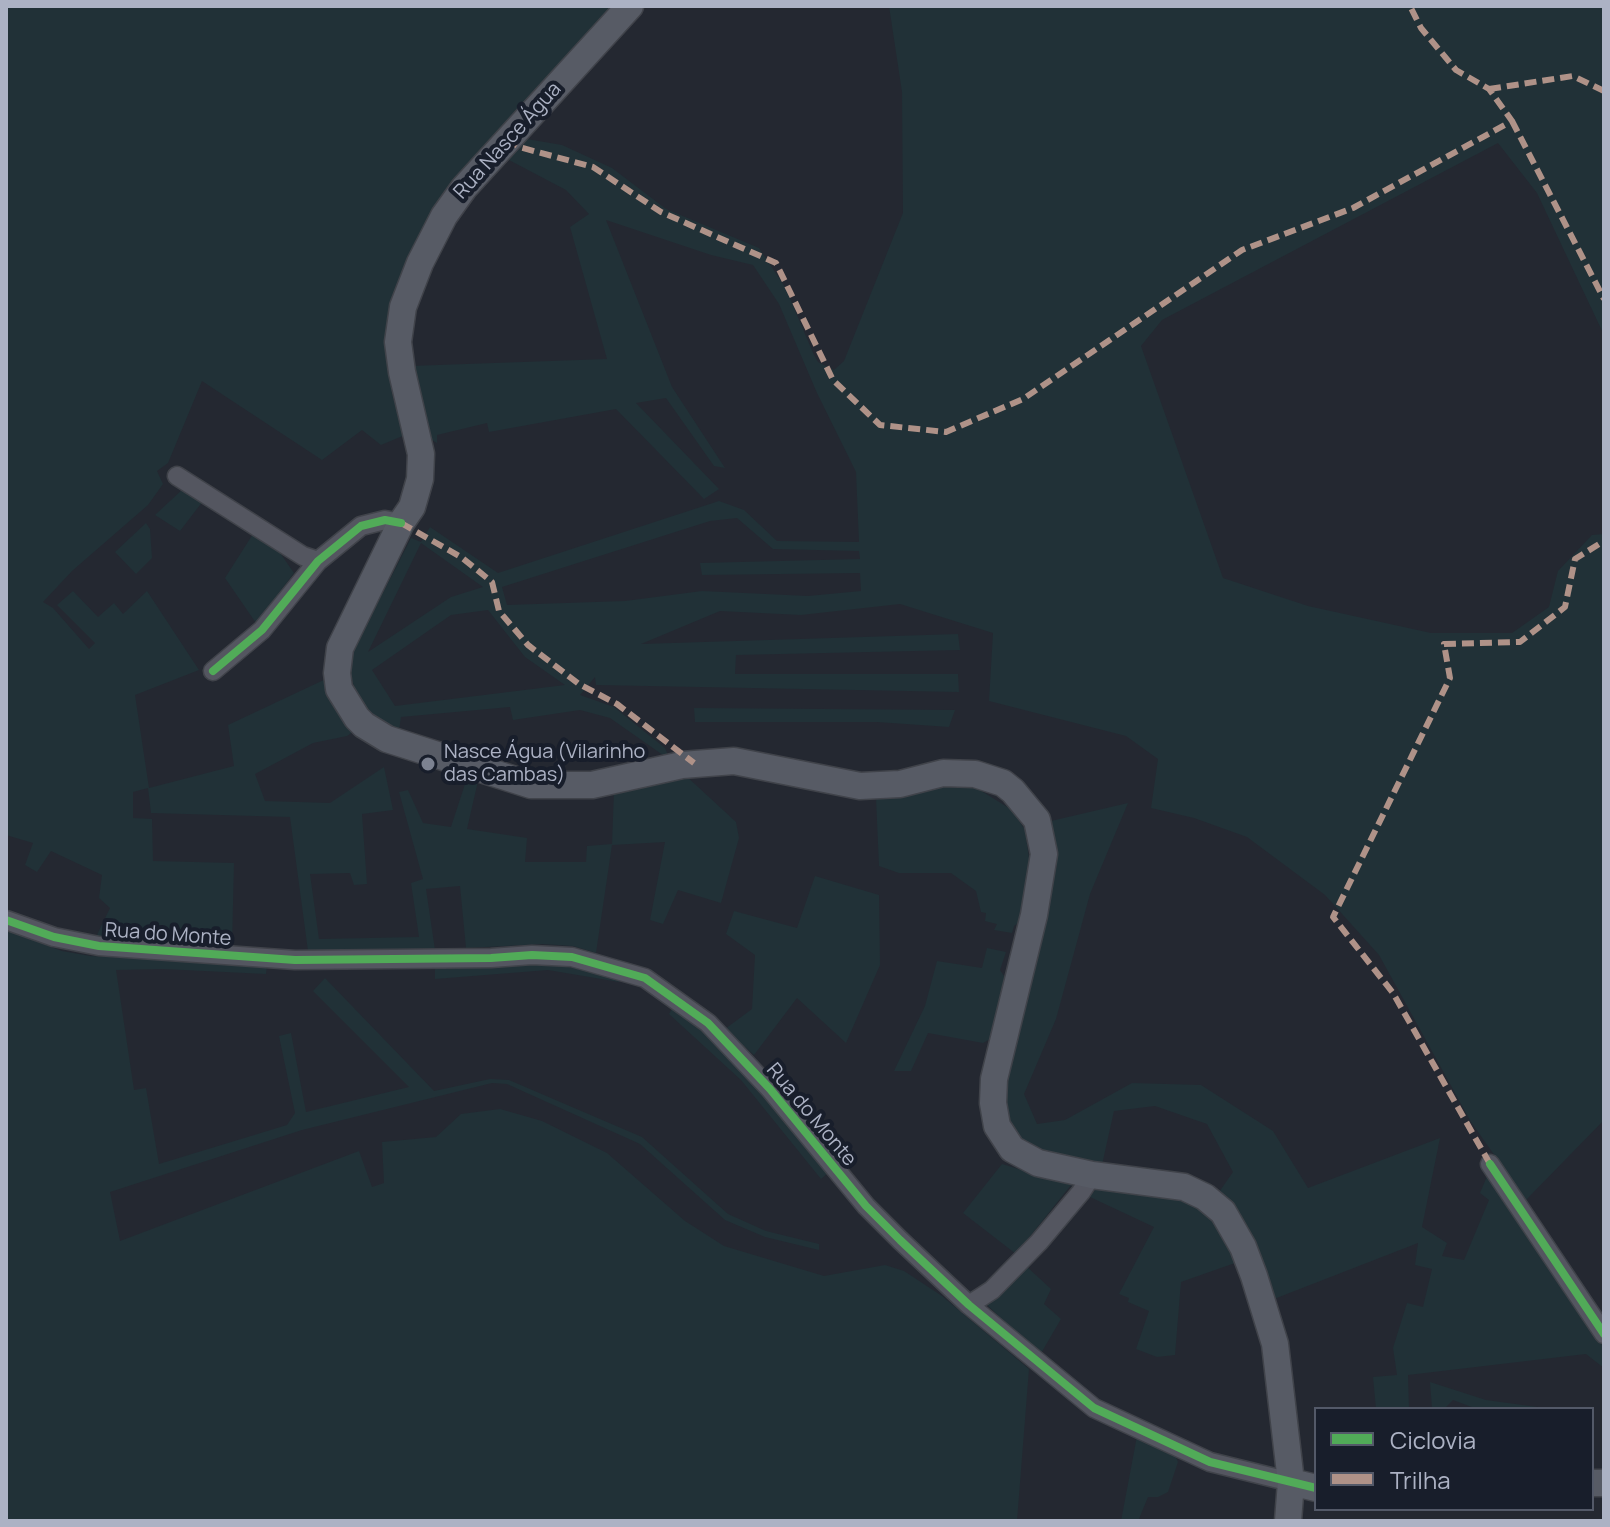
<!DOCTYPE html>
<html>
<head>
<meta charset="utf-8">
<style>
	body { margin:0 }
	#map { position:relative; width:1610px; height:1527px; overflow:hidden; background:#242831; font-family:Manrope,sans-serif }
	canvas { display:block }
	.frame { position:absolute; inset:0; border:8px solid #acb2c4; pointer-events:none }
	.legend { position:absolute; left:1314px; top:1407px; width:280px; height:104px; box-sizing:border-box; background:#181e2b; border:2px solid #535968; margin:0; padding:10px 14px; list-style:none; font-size:24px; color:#acb2c4 }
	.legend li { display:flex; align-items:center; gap:16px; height:40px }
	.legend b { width:40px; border:2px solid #535968 }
</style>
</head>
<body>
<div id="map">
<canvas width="1610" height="1527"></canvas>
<div class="frame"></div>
<ul class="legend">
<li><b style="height:10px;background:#51ab58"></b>Ciclovia</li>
<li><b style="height:10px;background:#af9288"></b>Trilha</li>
</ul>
</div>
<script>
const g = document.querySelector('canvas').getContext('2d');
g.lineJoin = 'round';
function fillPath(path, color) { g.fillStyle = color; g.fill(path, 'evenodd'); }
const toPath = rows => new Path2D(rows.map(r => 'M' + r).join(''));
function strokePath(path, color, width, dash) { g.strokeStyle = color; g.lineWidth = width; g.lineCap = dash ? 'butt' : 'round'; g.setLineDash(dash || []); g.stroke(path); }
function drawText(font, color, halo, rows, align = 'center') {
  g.font = font + ' Manrope,sans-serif'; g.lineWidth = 8; g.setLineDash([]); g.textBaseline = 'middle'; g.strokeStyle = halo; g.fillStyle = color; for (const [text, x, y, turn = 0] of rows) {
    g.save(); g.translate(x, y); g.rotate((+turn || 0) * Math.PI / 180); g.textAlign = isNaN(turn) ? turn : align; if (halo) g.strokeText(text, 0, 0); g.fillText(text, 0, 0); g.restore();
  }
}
fillPath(toPath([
	[6,6,618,6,464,170,386,344,392,394,405,435,381,445,362,430,322,460,202,381,168,463,157,471,163,484,148,505,72,571,43,602,53,608,89,649,95,643,57,605,73,591,98,617,114,603,123,614,147,591,199,670,135,695,149,788,234,766,228,725,328,678,354,731,347,736,313,743,255,774,265,801,330,803,384,767,393,810,362,814,367,884,354,885,350,873,310,874,319,939,419,937,411,883,423,879,399,792,408,790,423,823,451,827,467,778,478,781,467,829,527,838,525,862,586,862,587,846,612,844,614,791,684,774,736,822,739,838,721,903,678,890,663,924,650,920,665,842,612,845,596,953,573,946,542,944,466,948,460,886,426,889,435,950,308,951,290,817,151,813,148,788,133,792,133,818,152,819,153,861,234,863,232,946,96,937,110,908,99,898,102,875,51,851,37,872,25,865,33,843,6,835],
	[889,6,1604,6,1604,335,1537,193,1498,143,1162,320,1141,346,1223,578,1308,606,1431,633,1512,633,1549,607,1558,571,1592,535,1604,534,1604,1120,1526,1200,1471,1122,1379,955,1325,895,1247,837,1194,818,1151,808,1158,759,1126,736,989,701,993,633,900,604,801,615,720,611,641,644,958,634,960,650,736,655,735,674,958,674,959,692,596,685,595,677,580,695,614,707,665,748,670,760,610,718,580,710,513,720,510,707,401,717,399,731,380,723,368,711,356,693,350,673,352,653,411,538,421,542,430,527,498,573,719,501,744,510,777,541,859,542,856,472,817,393,779,304,753,265,711,255,606,220,672,387,725,468,714,466,666,398,636,403,719,489,704,499,616,409,489,432,487,423,437,435,437,443,428,438,410,366,607,359,570,227,589,214,566,190,509,160,510,148,521,138,562,145,612,168,666,209,759,248,785,287,814,355,818,362,834,370,844,361,903,213,902,92],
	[737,518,773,549,859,551,860,559,700,563,702,575,860,573,861,591,808,596,702,591,625,601,507,605,502,587,710,521],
	[421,543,483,587,451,597,368,652],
	[488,610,525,657,565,685,395,706,372,670,451,615],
	[184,488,203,501,180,531,155,515],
	[146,523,150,529,152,558,136,574,115,552],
	[253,534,278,550,294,573,256,623,225,578],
	[694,708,955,710,949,727,877,722,695,722],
	[939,786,975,787,1012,810,1025,830,1032,879,1024,919,1014,926,1012,933,994,930,997,924,985,921,986,913,981,912,976,891,951,873,899,873,879,866,876,798],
	[1128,803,1090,894,1056,1019,1024,1094,1037,1124,1065,1120,1132,1083,1201,1085,1273,1131,1308,1188,1440,1138,1422,1227,1447,1243,1442,1256,1464,1260,1489,1200,1480,1193,1488,1174,1604,1348,1604,1368,1586,1354,1408,1375,1409,1409,1376,1409,1373,1377,1397,1375,1393,1348,1407,1303,1423,1307,1432,1269,1415,1265,1418,1243,1274,1299,1217,1195,1233,1172,1207,1124,1155,1106,1114,1111,1102,1165,1044,1157,1013,1134,1001,1106,1004,1074,1057,865,1051,821],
	[815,876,879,895,880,965,846,1043,797,998,754,1055,725,1029,752,1009,755,955,726,934,734,911,797,928],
	[6,930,62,951,90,956,267,965,266,974,163,969,116,970,134,1090,146,1088,159,1164,287,1125,295,1113,279,1036,291,1033,306,1112,409,1087,313,991,325,978,434,1091,490,1079,509,1080,642,1137,728,1214,766,1231,819,1244,819,1250,765,1237,725,1220,640,1144,507,1084,492,1083,302,1130,110,1192,120,1241,359,1151,372,1187,384,1183,382,1142,436,1137,461,1114,500,1109,542,1121,607,1153,685,1221,724,1246,824,1276,885,1265,904,1271,942,1296,1029,1369,1017,1521,6,1521],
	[987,948,1006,952,1000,970,1008,982,997,1035,983,1043,928,1033,911,1071,894,1071,925,1006,937,961,982,968],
	[552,964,620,977,619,982,548,970,435,979,435,969],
	[673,1007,692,1021,745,1073,828,1173,821,1179,741,1080,669,1014],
	[1002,1164,1071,1185,1016,1254,963,1213],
	[1099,1184,1195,1200,1222,1226,1235,1263,1181,1282,1175,1355,1157,1357,1136,1349,1149,1311,1128,1302,1129,1298,1119,1294,1154,1227,1090,1197],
	[1025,1265,1051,1289,1044,1304,1061,1319,1040,1355,987,1305],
	[1430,1382,1486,1400,1552,1409,1477,1409,1453,1400,1444,1409,1432,1409],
	[1137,1436,1175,1455,1178,1462,1168,1492,1158,1497,1148,1497,1139,1519,1143,1521,1121,1521]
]), '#213137');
const street = toPath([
	[177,476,303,556,318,561],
	[213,671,262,630,318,561,361,526,385,520,401,523],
	[6,920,54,937,99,946,295,960,491,958,532,955,572,957,645,978,708,1023,770,1089,866,1206,900,1240,969,1305,1094,1408,1210,1462,1291,1482],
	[1490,1164,1604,1334],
	[969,1305,992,1290,1039,1242,1081,1192,1092,1175]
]);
const secondary = toPath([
	[630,6,464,188,444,216,420,263,403,307,398,342,402,372,421,454,420,479,412,507,401,523,340,648,337,673,339,689,357,718,364,725,387,739,531,785,592,785,682,765,734,761,860,786,900,784,943,773,975,774,1003,783,1013,791,1037,820,1044,854,1034,915,994,1079,993,1103,997,1126,1012,1149,1038,1163,1092,1175,1184,1187,1205,1197,1223,1212,1243,1247,1254,1276,1275,1344,1291,1482,1288,1521],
	[1291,1482,1316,1488],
	[1592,1483,1604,1483]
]);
strokePath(street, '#40434a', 21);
strokePath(secondary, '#40434a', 29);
strokePath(street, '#545660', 18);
strokePath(secondary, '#575b65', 26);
strokePath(toPath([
	[1489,89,1573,76,1604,91],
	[1512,121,1604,299],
	[507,139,519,147,593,167,661,212,776,263,833,380,880,425,946,432,1023,399,1242,250,1353,208,1512,121,1489,89,1456,70,1421,28,1410,6],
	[401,523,461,557,492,582,499,611,528,645,579,684,617,704,694,763],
	[1490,1164,1393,993,1333,917,1450,678,1444,644,1520,642,1565,607,1575,559,1604,541]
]), '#af9288', 6, [12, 6]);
strokePath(toPath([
	[213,671,262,630,318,561,361,526,385,520,401,523],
	[6,920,54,937,99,946,295,960,491,958,532,955,572,957,645,978,708,1023,770,1089,866,1206,900,1240,969,1305,1094,1408,1210,1462,1316,1488],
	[1490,1164,1604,1334]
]), '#51ab58', 8);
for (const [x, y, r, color] of [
	[428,764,8,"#7c8291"]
]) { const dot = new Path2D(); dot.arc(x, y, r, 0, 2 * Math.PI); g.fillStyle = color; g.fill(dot); strokePath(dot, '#181e2b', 3); }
drawText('20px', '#acb2c4', '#181e2b', [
	["Rua Nasce Água",508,141,-48],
	["Rua do Monte",168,935,4],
	["Rua do Monte",811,1115,50]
]);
drawText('20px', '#acb2c4', '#181e2b', [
	["Nasce Água (Vilarinho",444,752],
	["das Cambas)",444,775]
], 'left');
</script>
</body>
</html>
